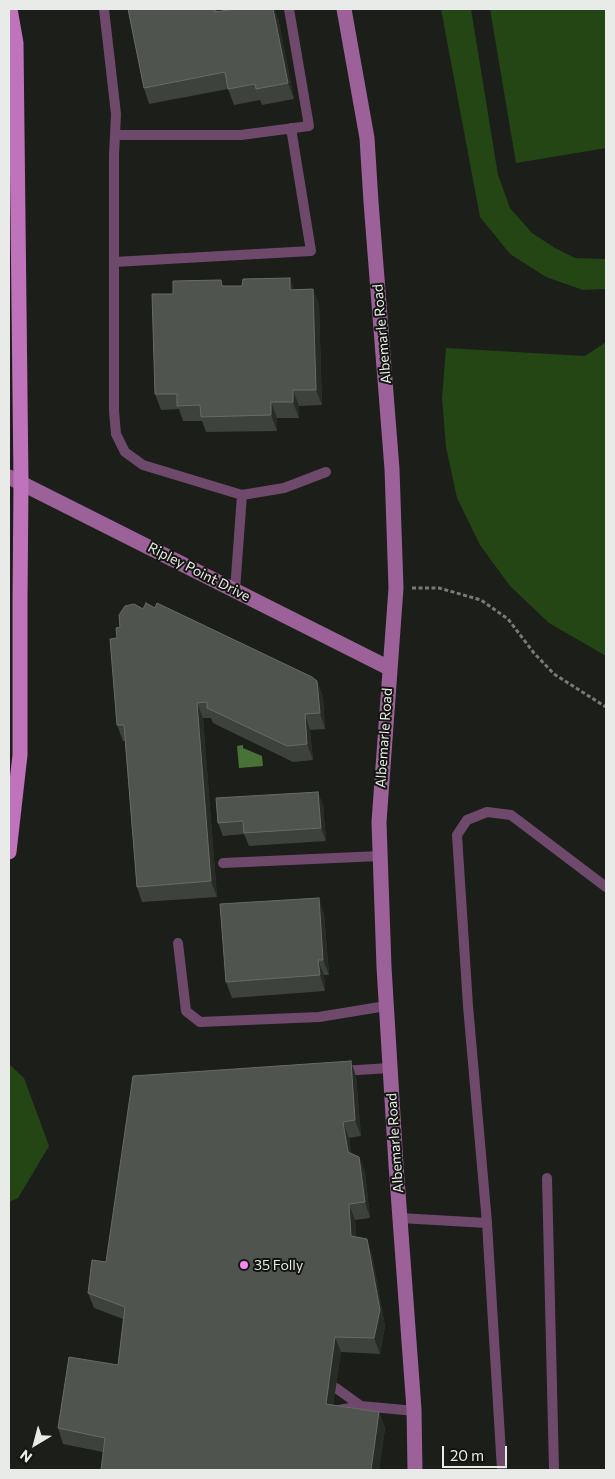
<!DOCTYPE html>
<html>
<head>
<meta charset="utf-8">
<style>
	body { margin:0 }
	#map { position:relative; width:615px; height:1479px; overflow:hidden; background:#1b1e19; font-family:Commissioner,sans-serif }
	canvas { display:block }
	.frame { position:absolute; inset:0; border:10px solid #e9ebe8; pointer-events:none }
	.north { position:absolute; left:10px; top:1419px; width:50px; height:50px; -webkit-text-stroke:4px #121510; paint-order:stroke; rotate:217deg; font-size:14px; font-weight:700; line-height:20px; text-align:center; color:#e9ebe8 }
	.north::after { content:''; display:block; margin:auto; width:18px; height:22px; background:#e9ebe8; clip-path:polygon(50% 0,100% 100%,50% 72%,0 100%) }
	.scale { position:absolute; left:442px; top:1446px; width:65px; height:22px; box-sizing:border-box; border:2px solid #e9ebe8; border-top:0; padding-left:6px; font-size:15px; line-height:18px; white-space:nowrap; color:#e9ebe8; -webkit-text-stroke:4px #121510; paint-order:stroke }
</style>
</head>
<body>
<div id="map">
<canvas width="615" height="1479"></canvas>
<div class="frame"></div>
<div class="north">N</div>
<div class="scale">20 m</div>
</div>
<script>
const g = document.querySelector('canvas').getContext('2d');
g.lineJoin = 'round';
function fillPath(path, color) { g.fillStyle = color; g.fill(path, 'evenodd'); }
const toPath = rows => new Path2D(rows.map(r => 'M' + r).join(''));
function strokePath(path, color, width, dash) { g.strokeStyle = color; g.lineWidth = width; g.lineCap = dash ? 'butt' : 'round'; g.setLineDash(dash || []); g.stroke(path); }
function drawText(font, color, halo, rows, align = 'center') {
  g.font = font + ' Commissioner,sans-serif'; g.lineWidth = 4; g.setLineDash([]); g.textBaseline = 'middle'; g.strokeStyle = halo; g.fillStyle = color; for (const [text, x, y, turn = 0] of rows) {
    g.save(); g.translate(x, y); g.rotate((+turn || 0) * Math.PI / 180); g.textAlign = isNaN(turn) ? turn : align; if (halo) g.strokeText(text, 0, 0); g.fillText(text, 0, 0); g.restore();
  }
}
fillPath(toPath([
	[441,9,471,9,498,175,510,208,532,233,555,248,575,258,606,259,606,289,583,290,546,277,510,254,480,217],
	[490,9,606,9,606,148,516,163],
	[606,342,606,656,549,623,510,586,480,545,457,498,446,447,442,398,446,348,585,356],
	[9,1064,24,1078,49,1146,18,1198,9,1202]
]), '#244615');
fillPath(toPath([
	[243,745,243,748,262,756,263,766,239,768,237,746]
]), '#497238');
strokePath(toPath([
	[412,588,439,588,481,600,508,619,534,653,554,674,606,707]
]), '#777a76', 3, [4, 2.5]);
strokePath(toPath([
	[104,9,116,114,114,155,114,411,116,434,125,452,143,465,242,495,235,590],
	[115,135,241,135,309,126,289,9],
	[114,262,311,251,291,128],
	[242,495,284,488,326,472],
	[223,863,380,856],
	[178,943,186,1011,200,1022,319,1017,386,1006],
	[341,1071,390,1068],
	[547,1178,554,1470],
	[400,1218,487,1223],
	[336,1388,361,1406],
	[339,1410,361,1406,415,1411],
	[502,1470,487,1223,468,1006,457,835,467,820,487,812,511,815,606,887]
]), '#6e496b', 10);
strokePath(toPath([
	[344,9,367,138,371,202,392,469,396,588,379,822,384,967,396,1165,414,1409,415,1470],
	[9,477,389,668]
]), '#9c6198', 15);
strokePath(toPath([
	[9,852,20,755,20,601,21,482,16,43,10,9]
]), '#bf73ba', 15);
fillPath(toPath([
	[128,9,217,9,218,12,278,18,294,99,262,105,260,100,234,105,228,89,149,104,144,88],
	[224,286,294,289,313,289,319,305,322,405,299,406,299,418,277,418,277,431,206,432,202,421,183,421,179,409,161,410,155,394,173,294],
	[143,609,317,681,323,697,325,729,310,730,313,760,293,762,213,723,211,718,203,718,217,897,142,902,137,887,125,741,123,741,117,725,117,638,120,627],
	[323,804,326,841,249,846,244,834,223,836,218,823],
	[324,913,329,975,324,975,325,991,232,998,226,982],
	[356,1076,361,1136,349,1138,351,1153,359,1157,365,1172,370,1218,355,1220,356,1237,367,1239,372,1255,385,1326,380,1354,341,1352,333,1405,379,1412,385,1428,379,1470,101,1470,103,1452,63,1444,58,1428,118,1365,123,1319,94,1308,88,1293,106,1262]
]), '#3e423c');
fillPath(toPath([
	[273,9,275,9,278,18,294,99,288,83],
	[290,278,296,294,290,290],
	[313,289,319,305,322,405,316,390],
	[293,390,299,406,299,418,293,402],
	[271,402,277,418,277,431,271,415],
	[317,681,323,697,325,729,320,713],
	[197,703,203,718,217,897,211,881],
	[305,714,310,730,313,760,307,744],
	[318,792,323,804,326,841,321,828],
	[319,898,324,913,329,975,323,960],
	[318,960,324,975,325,991,320,975],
	[351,1061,356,1076,361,1136,355,1120],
	[343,1122,349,1138,354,1168,348,1152],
	[359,1157,365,1172,370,1218,365,1202],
	[349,1204,355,1220,357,1252,351,1236],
	[367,1239,372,1255,385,1326,380,1354,374,1338],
	[335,1337,341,1352,331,1420,326,1404],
	[379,1412,385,1428,379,1470,371,1470]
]), '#282c26');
const building = toPath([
	[128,9,215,9,215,12,235,9,273,9,288,83,256,89,255,84,228,89,225,72,144,88,128,9],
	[290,278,290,290,313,289,316,390,293,390,293,402,271,402,271,415,201,417,200,405,177,406,177,394,155,394,152,294,173,294,173,281,221,280,222,286,242,286,243,279,290,278],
	[146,603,155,608,157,603,312,677,317,681,320,713,305,714,307,744,287,746,207,708,207,702,197,703,211,881,137,887,124,725,117,725,110,639,117,638,116,628,120,627,119,615,125,606,134,604,143,609,146,603],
	[318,792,321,828,244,833,243,821,218,823,216,798,318,792],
	[319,898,323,960,318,960,320,975,226,982,220,904,319,898],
	[351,1061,355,1120,343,1122,348,1152,359,1157,365,1202,349,1204,351,1236,367,1239,380,1310,374,1338,335,1337,326,1404,379,1412,371,1470,101,1470,105,1438,58,1428,69,1357,118,1365,125,1307,88,1293,92,1260,106,1262,133,1076,351,1061]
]);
fillPath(building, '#50544e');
strokePath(building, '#686c66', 1);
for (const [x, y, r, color] of [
	[244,1265,5,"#f589ef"]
]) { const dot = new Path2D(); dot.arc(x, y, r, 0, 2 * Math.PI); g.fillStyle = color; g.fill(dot); strokePath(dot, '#121510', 2); }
drawText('14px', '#e9ebe8', '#121510', [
	["Albemarle Road",382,334,-95],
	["Ripley Point Drive",199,572,27],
	["Albemarle Road",384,738,-86],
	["Albemarle Road",395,1143,-94]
]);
drawText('14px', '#e9ebe8', '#121510', [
	["35 Folly",254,1265]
], 'left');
</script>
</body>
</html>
